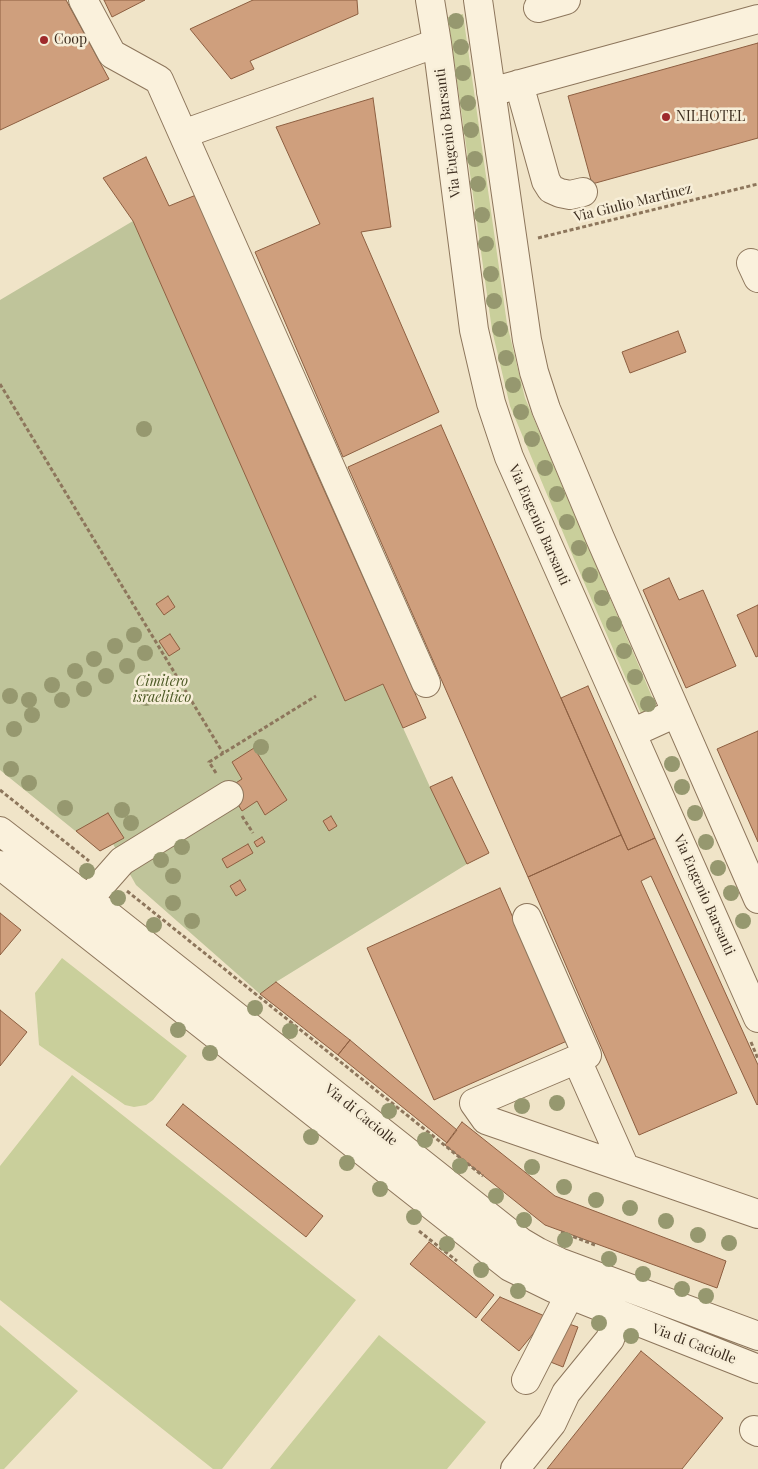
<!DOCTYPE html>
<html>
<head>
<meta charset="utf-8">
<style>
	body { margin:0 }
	canvas { display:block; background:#f0e4c8 }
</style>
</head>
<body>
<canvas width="758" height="1469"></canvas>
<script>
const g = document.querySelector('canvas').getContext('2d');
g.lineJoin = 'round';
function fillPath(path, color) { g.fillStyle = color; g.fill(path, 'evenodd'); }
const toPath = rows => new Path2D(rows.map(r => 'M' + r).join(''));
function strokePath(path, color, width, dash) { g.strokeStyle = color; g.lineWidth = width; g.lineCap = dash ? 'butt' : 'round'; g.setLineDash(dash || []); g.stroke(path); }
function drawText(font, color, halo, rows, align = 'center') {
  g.font = font + ' "Playfair Display",serif'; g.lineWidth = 5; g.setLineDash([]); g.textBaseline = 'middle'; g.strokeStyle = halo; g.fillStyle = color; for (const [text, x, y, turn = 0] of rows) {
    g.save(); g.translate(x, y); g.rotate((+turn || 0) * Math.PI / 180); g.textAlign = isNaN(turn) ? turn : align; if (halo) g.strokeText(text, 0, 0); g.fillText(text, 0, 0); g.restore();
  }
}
fillPath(toPath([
	[463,14,507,324,525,398,658,711,643,718,574,559,510,406,492,330,448,17],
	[62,958,187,1056,153,1100,146,1105,134,1107,125,1105,39,1045,35,993],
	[72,1075,356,1300,222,1469,213,1469,0,1300,0,1166],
	[0,1325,78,1391,4,1469,0,1469],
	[379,1335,486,1422,447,1469,270,1469]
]), '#c9cf9b');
fillPath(toPath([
	[133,221,345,700,383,684,430,787,452,777,489,853,467,864,276,982,260,994,136,885,113,844,100,851,0,770,0,300]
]), '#bfc49a');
const building = toPath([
	[0,0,66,0,109,79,0,130,0,0],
	[104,0,145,0,112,17,104,0],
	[253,0,357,0,358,14,250,61,254,69,231,79,190,29,253,0],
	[758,43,758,138,592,184,568,96,758,43],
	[373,98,391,227,361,232,439,412,343,457,255,252,320,224,276,127,373,98],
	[146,157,169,206,196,195,312,463,426,718,403,728,383,684,345,701,133,221,103,178,146,157],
	[678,331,686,352,630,373,622,352,678,331],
	[441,425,621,835,528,877,348,467,441,425],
	[669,578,679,600,703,590,736,666,686,688,643,590,669,578],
	[168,596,175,607,164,615,156,604,168,596],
	[758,605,758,656,756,657,737,615,758,605],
	[170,634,180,649,169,656,159,641,170,634],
	[588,686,655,838,628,850,561,698,588,686],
	[758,731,758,842,717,749,758,731],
	[254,748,287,800,265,815,257,801,242,811,228,788,242,779,232,762,254,748],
	[452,777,489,853,467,864,430,787,452,777],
	[108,813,124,838,100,851,76,831,108,813],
	[331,816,337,826,329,831,323,821,331,816],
	[621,835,628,850,655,838,758,1065,758,1104,757,1105,651,876,641,881,737,1093,639,1135,528,877,621,835],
	[262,837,265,842,257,847,254,842,262,837],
	[248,844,253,853,227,868,222,859,248,844],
	[240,880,246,890,236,896,230,886,240,880],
	[500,888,567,1041,434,1100,367,948,500,888],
	[0,913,21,930,0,955,0,913],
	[276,982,350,1040,338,1055,260,994,276,982],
	[0,1010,27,1032,0,1066,0,1010],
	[350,1040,457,1130,447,1143,338,1055,350,1040],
	[183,1104,323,1216,306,1237,166,1125,183,1104],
	[462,1122,555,1196,726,1261,717,1288,545,1225,445,1145,462,1122],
	[429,1242,494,1295,476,1318,410,1264,429,1242],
	[500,1297,547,1317,519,1351,481,1320,500,1297],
	[563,1322,578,1327,563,1367,548,1361,563,1322],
	[641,1351,723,1418,682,1469,547,1469,641,1351]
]);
fillPath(building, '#cf9f7d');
strokePath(building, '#8d5f41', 1);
const minor = toPath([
	[83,0,112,54,159,80,426,683],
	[430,0,437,43,474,330,491,403,509,457,758,1018],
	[478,0,527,340,534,372,546,409,600,538,758,899],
	[538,8,566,0],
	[519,84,546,181,551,189,560,193,570,195,583,192],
	[491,92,758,19],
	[183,134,437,43],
	[751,263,758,278],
	[632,733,676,713],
	[0,831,88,899,521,1242,538,1252,559,1262,758,1336],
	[0,865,510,1267,553,1288,758,1369],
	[77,912,122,861,229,795],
	[527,918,587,1055,474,1103,486,1120,758,1214],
	[577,1060,625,1168],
	[526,1380,570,1294],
	[754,1430,758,1432],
	[515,1469,552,1423,566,1393,610,1339,619,1314]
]);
strokePath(minor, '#8d765c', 30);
strokePath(toPath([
	[538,238,758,184],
	[0,384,223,753],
	[216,773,209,762,316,696],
	[0,790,89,861],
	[242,816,253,833],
	[127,891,483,1176],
	[751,1042,758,1059],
	[419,1231,457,1261],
	[561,1232,595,1245]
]), '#8d765c', 3, [4, 2.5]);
strokePath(minor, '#faf1dc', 28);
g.fillStyle = '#96986f';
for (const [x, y] of [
	[456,21],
	[461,47],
	[463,73],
	[468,103],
	[471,130],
	[475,159],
	[478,184],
	[482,215],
	[486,244],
	[491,274],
	[494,301],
	[500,329],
	[506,358],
	[513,385],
	[521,412],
	[144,429],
	[532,439],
	[545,468],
	[557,494],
	[567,522],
	[579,548],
	[590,575],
	[602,598],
	[614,624],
	[134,635],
	[115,646],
	[624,651],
	[145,653],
	[94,659],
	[127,666],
	[75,671],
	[106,676],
	[635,677],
	[52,685],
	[84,689],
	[10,696],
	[146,698],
	[29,700],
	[62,700],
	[648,704],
	[32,715],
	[14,729],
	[261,747],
	[672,764],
	[11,769],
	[29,783],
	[682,787],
	[65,808],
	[122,810],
	[695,813],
	[131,823],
	[706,842],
	[182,847],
	[161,860],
	[718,868],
	[87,871],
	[173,876],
	[731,893],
	[118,898],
	[173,903],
	[192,921],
	[743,921],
	[154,925],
	[255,1008],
	[178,1030],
	[290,1031],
	[210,1053],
	[557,1103],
	[522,1106],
	[389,1111],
	[311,1137],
	[425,1140],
	[347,1163],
	[460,1166],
	[532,1167],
	[564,1187],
	[380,1189],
	[496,1196],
	[596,1200],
	[630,1208],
	[414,1217],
	[524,1220],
	[666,1221],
	[698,1235],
	[565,1240],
	[729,1243],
	[447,1244],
	[609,1259],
	[481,1270],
	[643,1274],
	[682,1289],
	[518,1291],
	[706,1296],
	[599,1323],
	[631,1336]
]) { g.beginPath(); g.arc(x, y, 8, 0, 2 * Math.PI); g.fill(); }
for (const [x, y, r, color] of [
	[44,40,5,"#9e2a2b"],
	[666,117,5,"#9e2a2b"]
]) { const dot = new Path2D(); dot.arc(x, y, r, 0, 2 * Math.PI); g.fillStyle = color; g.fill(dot); strokePath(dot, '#f7eed8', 2); }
drawText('14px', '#3d2e20', '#f7eed8', [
	["Coop",54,40],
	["NILHOTEL",676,117]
], 'left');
drawText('14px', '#3d2e20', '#f7eed8', [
	["Via Eugenio Barsanti",448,133,-97],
	["Via Giulio Martinez",633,203,-14],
	["Via Eugenio Barsanti",539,525,66],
	["Via Eugenio Barsanti",704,895,66],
	["Via di Caciolle",361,1115,39],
	["Via di Caciolle",694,1344,21]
]);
drawText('italic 14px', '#4d5a26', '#f7eed8', [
	["Cimitero",162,682],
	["israelitico",162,698]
]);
</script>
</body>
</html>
